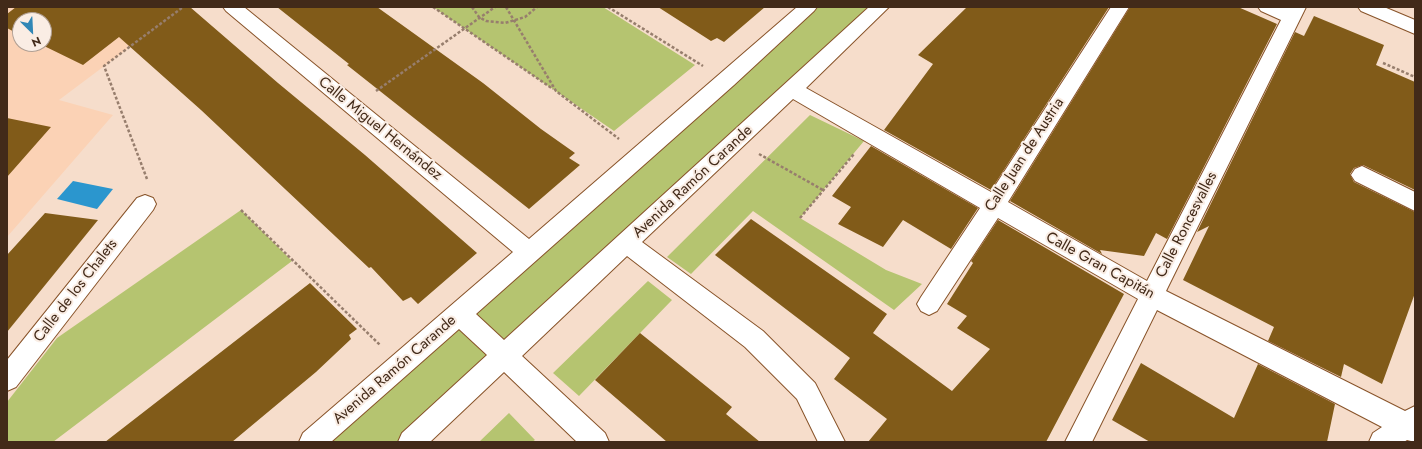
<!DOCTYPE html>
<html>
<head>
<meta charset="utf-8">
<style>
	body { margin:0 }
	#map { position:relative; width:1422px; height:449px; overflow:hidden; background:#f6ddcb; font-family:Jost,sans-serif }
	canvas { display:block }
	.frame { position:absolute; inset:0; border:8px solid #422a19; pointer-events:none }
	.north { position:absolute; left:12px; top:12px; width:40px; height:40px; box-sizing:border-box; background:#faede4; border:1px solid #b09f93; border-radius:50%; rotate:156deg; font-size:11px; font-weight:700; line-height:16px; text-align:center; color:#422a19 }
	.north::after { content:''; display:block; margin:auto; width:14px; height:18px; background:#3187b6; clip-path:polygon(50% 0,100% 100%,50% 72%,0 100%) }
</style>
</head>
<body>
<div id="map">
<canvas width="1422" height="449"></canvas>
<div class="frame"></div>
<div class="north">N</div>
</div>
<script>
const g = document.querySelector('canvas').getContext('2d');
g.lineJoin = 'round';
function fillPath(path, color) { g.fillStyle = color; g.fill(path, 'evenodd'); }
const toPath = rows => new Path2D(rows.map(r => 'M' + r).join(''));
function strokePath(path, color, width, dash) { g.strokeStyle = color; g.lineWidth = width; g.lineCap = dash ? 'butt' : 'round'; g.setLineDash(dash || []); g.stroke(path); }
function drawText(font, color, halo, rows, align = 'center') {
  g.font = font + ' Jost,sans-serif'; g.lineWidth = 4; g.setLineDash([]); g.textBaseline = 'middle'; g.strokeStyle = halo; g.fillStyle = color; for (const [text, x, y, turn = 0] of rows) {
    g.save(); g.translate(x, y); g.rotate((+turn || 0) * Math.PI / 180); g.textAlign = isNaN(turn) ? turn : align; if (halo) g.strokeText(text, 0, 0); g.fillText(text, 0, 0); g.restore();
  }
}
fillPath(toPath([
	[7,7,183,7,59,100,113,115,7,237],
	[20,20,44,20,44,44,20,44]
]), '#fbd2b5');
fillPath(toPath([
	[433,7,603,7,695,65,614,131],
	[809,7,877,7,411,442,312,442],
	[810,115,864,141,800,218,886,270,922,284,894,310,753,211,691,274,667,257],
	[241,210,292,261,53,442,7,442,7,402,57,338],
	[648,281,672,300,579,396,553,373],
	[509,413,535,440,532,442,479,442]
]), '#b5c470');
fillPath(toPath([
	[73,181,113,189,97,209,57,199]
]), '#2b96ce');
fillPath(toPath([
	[16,7,190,7,278,83,365,155,477,253,418,304,411,297,403,301,371,267,369,268,201,110,119,37,83,65,40,44,44,44,44,20,20,20,20,35,7,28,7,14],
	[277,7,377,7,483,83,541,129,575,153,569,158,580,165,529,209,347,65,349,64],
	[658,7,765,7,724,42,717,38,711,41],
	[967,7,1109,7,991,190,884,130,933,64,918,55],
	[1130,7,1238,7,1277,24,1167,239,1156,233,1144,256,1100,250,1102,254,1010,201],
	[1314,16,1384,45,1376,65,1415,82,1415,190,1363,165,1354,168,1350,174,1354,182,1415,212,1415,293,1382,384,1344,364,1341,377,1268,341,1274,327,1183,280,1209,226,1197,232,1295,32,1304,36],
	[7,118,51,127,7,177],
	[871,146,978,208,951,249,903,220,883,247,838,224,851,207,832,196],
	[45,213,98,220,7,332,7,255],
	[751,219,887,314,873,333,952,391,990,349,957,328,967,316,947,304,973,263,971,261,998,220,1124,294,1046,442,868,442,887,419,834,379,850,358,715,255],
	[310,283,357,329,349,335,351,339,316,372,232,442,105,442],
	[640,333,732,407,726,414,760,442,667,442,595,380],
	[1141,363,1234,418,1258,364,1335,404,1327,442,1150,442,1112,420]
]), '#815b19');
const street = toPath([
	[223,7,244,7,529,239,797,7,817,7,814,11,734,85,476,314,504,340,869,7,889,7,806,88,991,192,1111,7,1129,7,1008,202,1147,281,1281,20,1261,11,1258,7,1306,7,1166,291,1405,411,1415,406,1415,442,1407,440,1404,442,1369,442,1373,433,1382,427,1157,310,1092,442,1065,442,1138,299,998,218,937,311,929,315,921,311,917,304,921,297,980,208,793,99,642,242,763,331,815,383,845,442,818,442,797,399,745,347,627,256,522,356,605,433,609,442,577,442,504,372,430,442,398,442,402,433,487,355,459,329,331,442,299,442,303,433,513,252,226,11,223,7],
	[1362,166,1415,192,1415,211,1355,181,1351,175,1355,169,1362,166],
	[145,195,153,198,156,204,153,210,16,387,7,391,7,360,137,198,145,195]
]);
const primary = toPath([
	[1358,7,1384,7,1415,20,1415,34,1361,11,1358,7]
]);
strokePath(street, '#885329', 2);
strokePath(primary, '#885329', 2);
strokePath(toPath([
	[433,7,553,89],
	[472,7,479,17,486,21,505,23,525,17,537,7],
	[506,7,556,91,619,139],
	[608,7,703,66],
	[1383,63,1415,77],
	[376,91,495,7],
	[759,154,823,190],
	[147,179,104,66,183,7],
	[241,210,380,345],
	[800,218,854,154]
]), '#977e6d', 2.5, [3, 2]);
fillPath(street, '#fff');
fillPath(primary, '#fff');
drawText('15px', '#422a19', '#faede4', [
	["Calle Miguel Hernández",380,129,39],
	["Calle Juan de Austria",1025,155,-57],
	["Avenida Ramón Carande",693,182,-43],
	["Calle Roncesvalles",1187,225,-63],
	["Calle Gran Capitán",1100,266,29],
	["Calle de los Chalets",76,291,-52],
	["Avenida Ramón Carande",395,370,-41]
]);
</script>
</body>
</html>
